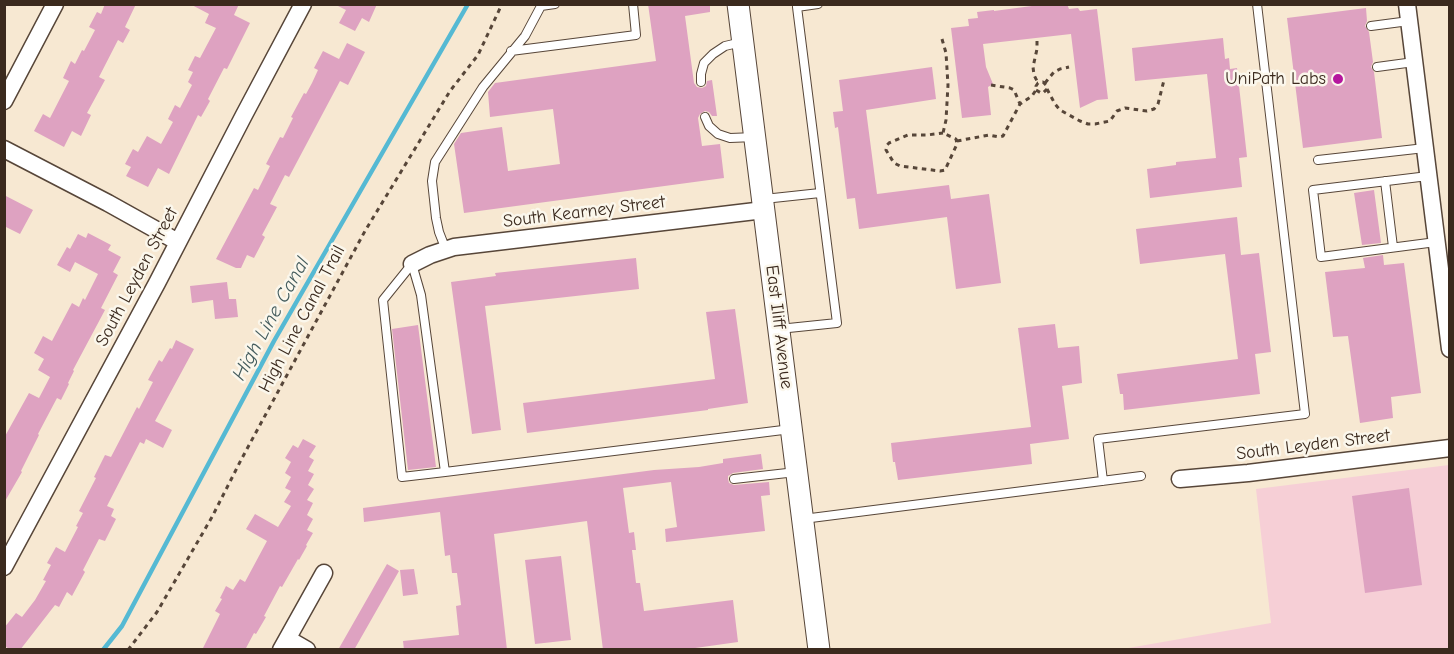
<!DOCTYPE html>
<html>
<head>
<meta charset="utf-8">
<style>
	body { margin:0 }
	#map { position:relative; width:1454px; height:654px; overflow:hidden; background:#f7e8d2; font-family:"Comic Neue",sans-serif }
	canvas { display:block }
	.frame { position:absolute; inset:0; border:6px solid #3b2a1e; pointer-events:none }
</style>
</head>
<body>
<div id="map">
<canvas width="1454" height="654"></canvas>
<div class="frame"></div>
</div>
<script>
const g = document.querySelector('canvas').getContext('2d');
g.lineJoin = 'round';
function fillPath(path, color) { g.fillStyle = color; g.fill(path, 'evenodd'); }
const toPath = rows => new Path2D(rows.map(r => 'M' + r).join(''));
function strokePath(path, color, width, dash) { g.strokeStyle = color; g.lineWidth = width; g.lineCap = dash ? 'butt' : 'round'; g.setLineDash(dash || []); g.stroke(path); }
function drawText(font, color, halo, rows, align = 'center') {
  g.font = font + ' "Comic Neue",sans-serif'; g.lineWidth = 5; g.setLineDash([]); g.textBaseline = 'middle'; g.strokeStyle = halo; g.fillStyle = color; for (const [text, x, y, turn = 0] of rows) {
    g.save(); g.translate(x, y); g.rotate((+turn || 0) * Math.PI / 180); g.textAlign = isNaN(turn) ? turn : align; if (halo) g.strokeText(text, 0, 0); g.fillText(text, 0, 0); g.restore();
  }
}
fillPath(toPath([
	[1449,465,1449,649,1117,650,1271,623,1256,489]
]), '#f6cfd6');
strokePath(toPath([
	[103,650,122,626,274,341,468,4]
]), '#55b9d3', 4.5);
fillPath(toPath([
	[105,4,136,4,125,27,130,30,123,43,118,40,99,77,105,80,87,113,91,115,81,136,72,131,64,147,34,131,43,114,50,118,69,81,63,78,71,61,75,64,82,50,84,51,95,30,89,27,97,12,101,14],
	[190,4,239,4,234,15,250,23,227,69,224,68,208,99,210,101,201,117,198,115,169,174,158,168,148,187,126,176,131,167,125,164,133,149,138,152,147,136,161,144,173,122,168,119,175,105,180,108,192,85,188,82,193,72,188,70,195,56,200,58,216,28,205,23,209,14],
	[334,4,377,4,369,22,362,18,355,31,339,23,346,10],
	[648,4,710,4,710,12,685,16,694,83,697,87,702,88,706,86,707,81,712,80,717,116,712,116,709,112,705,111,700,114,698,118,702,146,720,144,724,178,464,213,454,144,461,133,502,127,508,171,560,164,553,109,490,117,488,92,495,83,656,61],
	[1047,4,1067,4,1069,9,1078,8,1080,11,1097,9,1108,99,1097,100,1080,108,1071,34,983,44,986,67,993,84,988,87,991,115,962,118,951,28,969,26,968,19,978,18,977,12,994,10,994,11],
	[1366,8,1367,21,1365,26,1369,32,1373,62,1371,67,1374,72,1382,138,1303,148,1287,18],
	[1223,38,1225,59,1229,58,1230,69,1237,68,1247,157,1239,158,1242,187,1150,198,1147,169,1176,165,1176,162,1216,158,1207,74,1135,81,1132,48],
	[347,43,365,52,348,85,340,81,289,177,285,175,270,204,277,207,262,235,265,237,254,258,247,255,241,268,236,268,216,259,254,188,258,190,270,166,266,164,280,137,283,138,293,118,291,117,304,93,306,94,312,83,318,70,314,68,323,51,339,59],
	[932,67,936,99,866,110,877,194,949,185,951,199,989,194,1001,283,956,289,947,217,859,229,855,198,847,199,838,127,835,128,833,112,843,111,839,80],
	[1374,190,1381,243,1362,245,1354,193],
	[4,195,33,210,20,234,4,226],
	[1237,217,1241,255,1259,253,1271,352,1255,354,1260,394,1124,410,1123,394,1120,394,1117,374,1238,359,1225,254,1140,264,1136,229],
	[88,233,111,245,108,250,121,257,113,272,118,275,101,308,105,310,73,370,74,371,68,383,69,384,61,400,57,398,38,434,39,435,21,471,22,472,4,503,4,438,29,393,39,398,50,377,38,370,44,359,34,353,43,336,52,341,72,303,79,307,83,298,85,300,98,274,75,262,70,272,57,265,67,247,70,249,78,234,86,238],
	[1383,255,1384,265,1404,263,1421,393,1391,397,1393,418,1360,423,1348,336,1333,337,1325,272,1365,268,1363,258],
	[636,258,639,289,485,306,501,430,472,434,451,282,496,276,495,273],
	[227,282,229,299,236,299,238,317,215,319,213,300,192,303,190,286],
	[735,309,748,403,708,409,708,410,527,433,523,403,715,379,706,312],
	[1055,324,1058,348,1079,346,1082,383,1062,386,1069,439,1030,444,1032,464,898,480,895,462,893,462,891,443,1031,427,1018,328],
	[418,325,436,467,408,470,392,329],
	[176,340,194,349,155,421,172,430,163,448,146,439,144,444,140,442,107,506,114,509,111,516,116,519,105,541,99,539,83,570,85,572,72,596,67,592,59,607,55,605,20,650,10,650,4,645,4,628,16,613,22,617,35,600,46,581,43,580,51,565,47,563,56,547,65,552,78,527,76,526,83,513,79,511,96,478,94,477,105,455,111,457,137,407,139,409,153,382,148,380,159,360,162,362,170,348,172,349],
	[303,439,316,446,309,457,314,460,308,471,314,474,308,485,314,489,307,500,313,503,307,515,313,519,307,530,313,533,306,545,307,546,299,560,298,559,282,587,280,586,264,616,266,617,256,634,254,633,245,650,202,650,220,614,215,611,222,599,220,598,226,586,233,590,240,579,245,582,267,541,246,529,255,514,278,527,291,506,284,502,291,491,285,488,291,477,285,473,291,462,285,458,293,445,298,448],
	[761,454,763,469,733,473,728,476,728,479,729,483,734,485,769,482,770,495,761,496,765,531,666,542,665,529,677,527,671,482,623,488,629,533,634,532,636,550,632,550,636,583,640,583,644,611,733,600,738,642,681,650,603,650,587,521,494,534,507,650,404,650,403,641,459,635,456,606,461,605,457,573,452,573,450,555,445,556,440,512,364,522,363,508,654,470,699,467,723,463,723,459],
	[1409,488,1422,585,1365,593,1352,496],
	[561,556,571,640,535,644,525,560],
	[387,564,399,571,354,650,338,650],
	[414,569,418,594,403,596,400,570]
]), '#dea2c1');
const service = toPath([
	[1371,26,1409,21],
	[511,51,636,35,633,4],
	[1377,67,1414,62],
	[701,82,701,74,704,63,713,54,725,46,742,42],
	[705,117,709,126,718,134,730,138,755,137],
	[1318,160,1425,148],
	[1428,176,1313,190,1321,257,1436,242],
	[1385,181,1393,247],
	[764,199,820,193],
	[446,250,439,232,436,218,432,181,435,162,483,87,525,36,541,6,555,4],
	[412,264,421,295,445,472,791,429],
	[412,264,383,300,402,477,445,472],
	[779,329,837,323,797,7,818,4],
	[734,479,796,472],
	[1103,481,1098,439,1305,414,1257,4],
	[803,519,1141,476]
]);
const minor = toPath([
	[1407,4,1450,349],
	[4,101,55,4],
	[4,149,108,203,178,242],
	[412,264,430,255,454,247,764,210],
	[1180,479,1248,473,1450,448],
	[4,567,157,283,244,115,303,4],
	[288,639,307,650],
	[281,650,324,573]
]);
const tertiary = toPath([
	[738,4,819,650]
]);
strokePath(service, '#574639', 10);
strokePath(minor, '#574639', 19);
strokePath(tertiary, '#574639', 23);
strokePath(toPath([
	[942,39,946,53,948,85,946,120,943,133,956,139,957,144,945,170,940,171,900,166,894,163,886,150,887,145,889,143,908,135,927,135,943,133],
	[1037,41,1037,49,1033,67,1034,75,1038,83],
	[1045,83,1054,72,1060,69,1069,67],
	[991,85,1010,88,1014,90,1020,104],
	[1047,89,1055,104,1060,110,1080,121,1088,124,1095,124,1110,121,1117,111,1125,108,1147,111,1154,109,1158,104,1164,80],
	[957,141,989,135,999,137,1003,136,1020,104,1032,96,1036,90,1036,86,1038,83,1043,82,1047,86,1047,89,1043,93,1041,93,1036,90],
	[128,650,157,612,212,517,241,460,365,231,450,91,478,55,502,4]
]), '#574639', 3, [4.5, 4.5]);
strokePath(service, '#fff', 8);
strokePath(minor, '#fff', 16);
strokePath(tertiary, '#fff', 21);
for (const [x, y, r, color] of [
	[1338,79,6,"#b5179e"]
]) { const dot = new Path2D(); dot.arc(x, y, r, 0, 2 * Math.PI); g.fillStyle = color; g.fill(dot); strokePath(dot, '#fbf7ec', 2); }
drawText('18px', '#3b2a1e', '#fbf7ec', [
	["UniPath Labs",1326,79]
], 'right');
drawText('18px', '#3b2a1e', '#fbf7ec', [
	["South Kearney Street",584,212,-7],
	["South Leyden Street",137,277,-62],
	["High Line Canal Trail",302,319,-62],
	["East Iliff Avenue",779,327,83],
	["South Leyden Street",1313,445,-7]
]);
drawText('italic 20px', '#445c5d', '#fbf7ec', [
	["High Line Canal",271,319,-61]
]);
</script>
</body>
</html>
